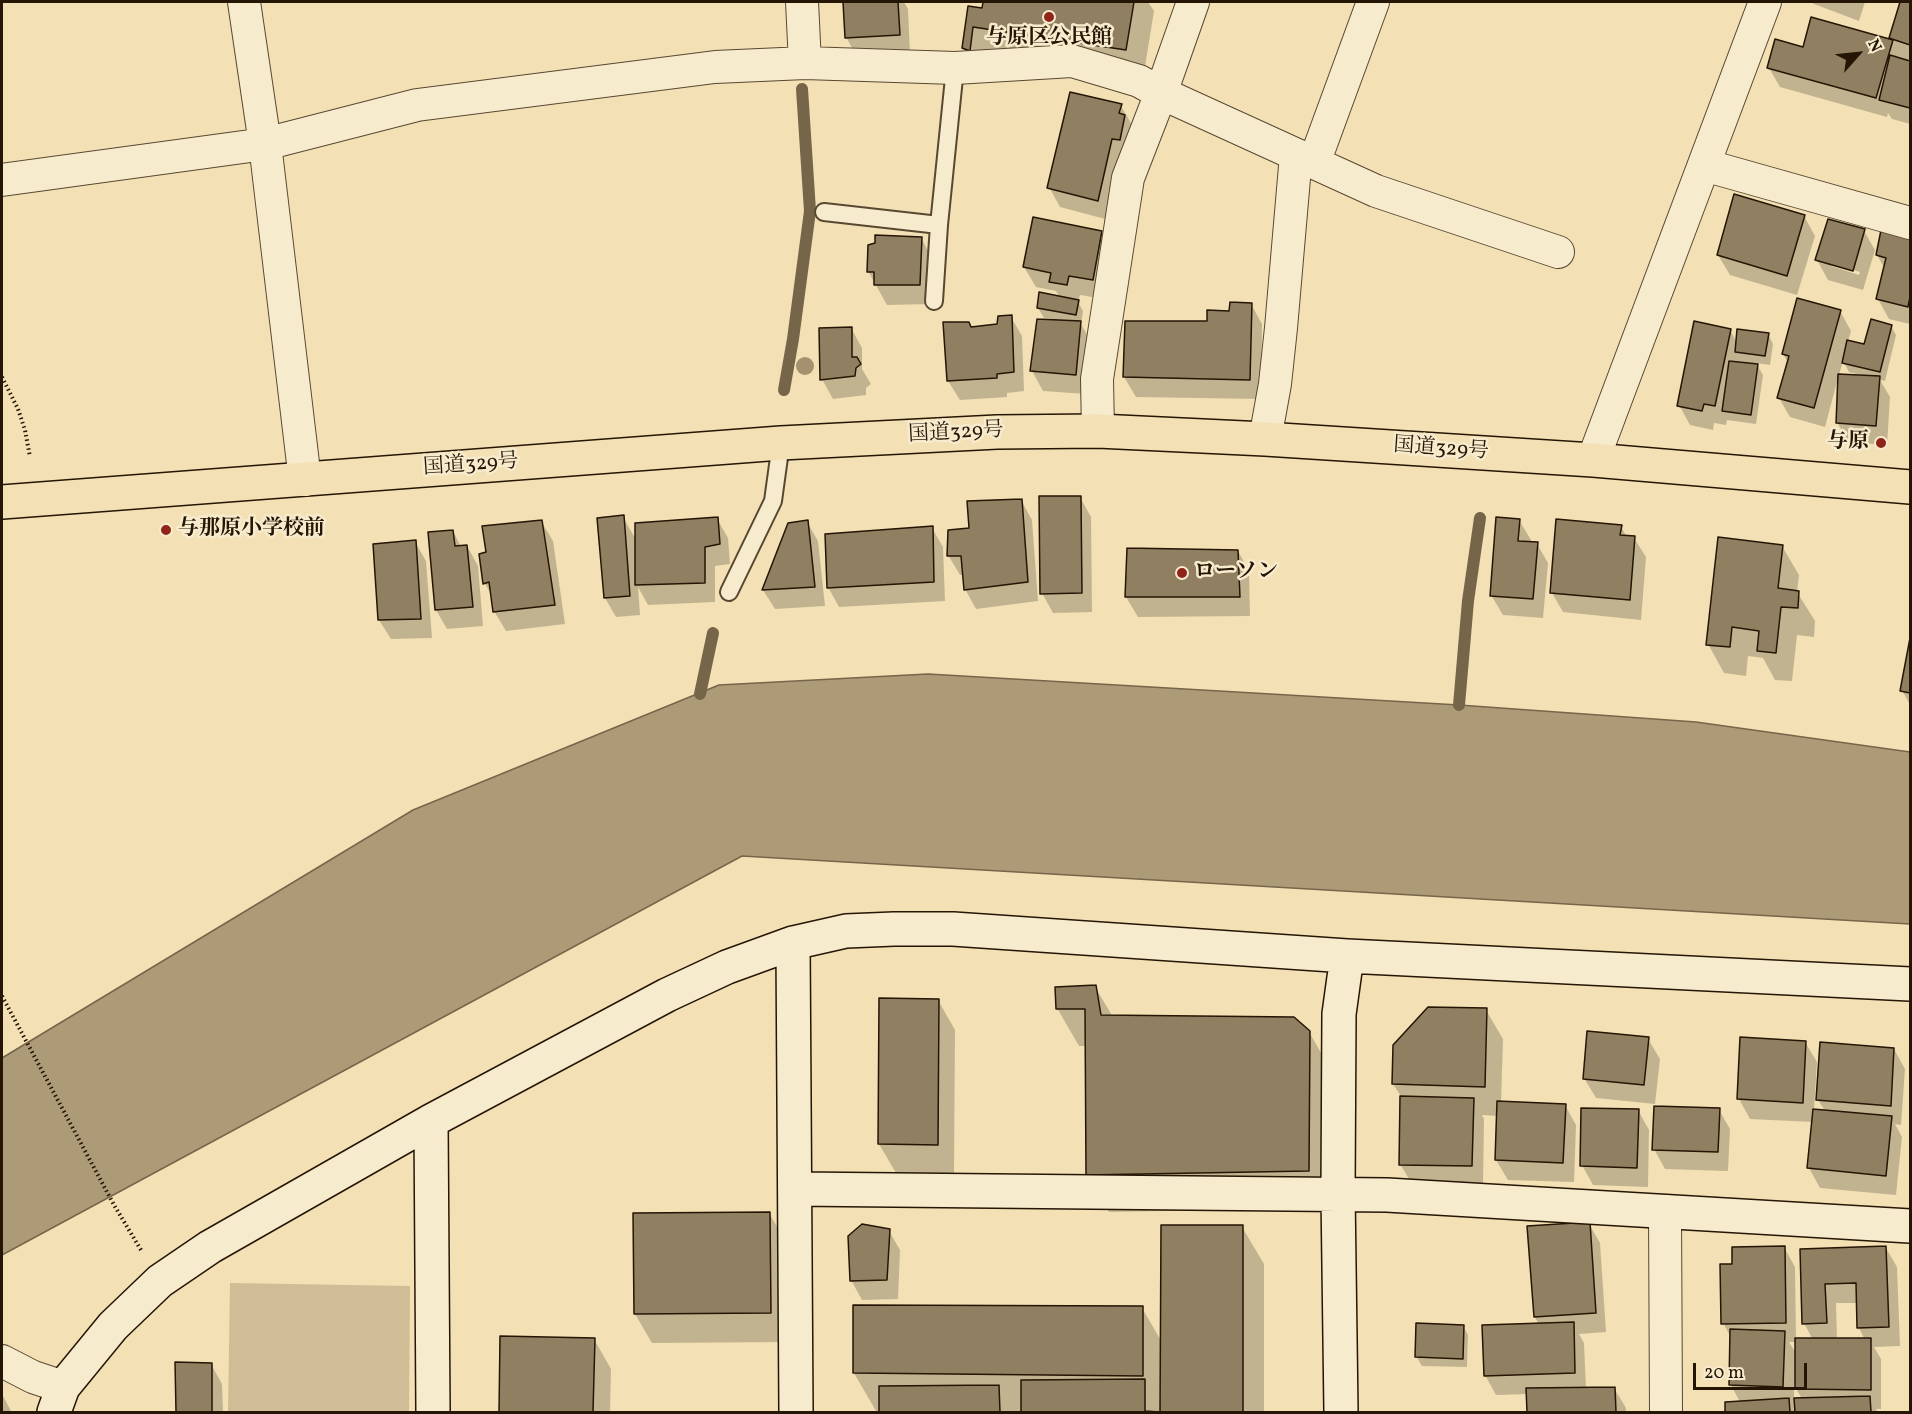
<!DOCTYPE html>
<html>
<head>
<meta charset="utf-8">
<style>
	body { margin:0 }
	#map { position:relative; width:1912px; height:1414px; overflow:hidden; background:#f3e0b4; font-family:Vollkorn,serif }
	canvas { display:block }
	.frame { position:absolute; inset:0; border:3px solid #251505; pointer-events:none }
	.north { position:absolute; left:1828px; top:24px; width:60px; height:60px; -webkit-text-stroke:4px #f7ebce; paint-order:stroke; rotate:63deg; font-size:16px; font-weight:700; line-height:24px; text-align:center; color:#251505 }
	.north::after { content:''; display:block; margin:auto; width:21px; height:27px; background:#251505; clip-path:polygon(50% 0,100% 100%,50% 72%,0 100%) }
	.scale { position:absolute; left:1693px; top:1363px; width:114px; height:27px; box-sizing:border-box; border:3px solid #251505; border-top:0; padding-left:8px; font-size:18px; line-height:21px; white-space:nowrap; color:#251505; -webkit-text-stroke:4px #f7ebce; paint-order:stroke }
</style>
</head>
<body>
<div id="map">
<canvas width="1912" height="1414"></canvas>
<div class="frame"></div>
<div class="north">N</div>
<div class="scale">20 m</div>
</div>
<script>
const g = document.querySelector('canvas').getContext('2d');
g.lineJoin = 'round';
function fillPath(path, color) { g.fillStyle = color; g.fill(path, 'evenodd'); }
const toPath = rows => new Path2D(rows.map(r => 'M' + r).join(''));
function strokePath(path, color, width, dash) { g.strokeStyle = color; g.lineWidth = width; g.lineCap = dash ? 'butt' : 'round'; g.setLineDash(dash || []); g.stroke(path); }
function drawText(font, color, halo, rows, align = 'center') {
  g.font = font + ' Vollkorn,"Noto Serif JP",serif'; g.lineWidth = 5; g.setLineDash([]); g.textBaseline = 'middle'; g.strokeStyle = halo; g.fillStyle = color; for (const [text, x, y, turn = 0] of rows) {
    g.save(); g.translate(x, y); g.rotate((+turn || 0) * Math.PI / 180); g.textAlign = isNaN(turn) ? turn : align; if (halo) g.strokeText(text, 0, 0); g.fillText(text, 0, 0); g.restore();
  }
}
fillPath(toPath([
	[230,1283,410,1286,409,1412,228,1412]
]), '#d0bd96');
const water = toPath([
	[928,674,1459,705,1696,722,1910,752,1910,924,742,856,2,1255,2,1058,413,810,719,685,928,674]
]);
fillPath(water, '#ad9b78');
strokePath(water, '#77654a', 1.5);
fillPath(toPath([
	[845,2,904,2,908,9,910,55,857,57,846,37],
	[984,2,1148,2,1154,11,1143,79,989,55,980,77,963,48,969,8,983,9],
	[1812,2,1865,2,1859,21,1814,4],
	[1902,2,1910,2,1910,124,1892,119,1888,113,1887,117,1780,87,1769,68,1804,49,1812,19,1893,42,1890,38],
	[1121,106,1132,125,1109,220,1060,207,1049,187],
	[1804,216,1815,236,1797,295,1730,275,1718,255],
	[1864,231,1875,250,1863,290,1828,280,1817,260],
	[1831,263,1860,272,1859,275,1831,266],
	[1101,232,1113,252,1104,299,1080,295,1078,302,1083,311,1081,324,1091,342,1086,394,1043,391,1032,371,1054,319,1044,318,1038,308,1060,298,1056,291,1036,287,1024,267],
	[1910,234,1910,324,1889,319,1878,299,1885,269,1877,255],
	[921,238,932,258,931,304,887,305,868,271],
	[1251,304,1262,324,1261,399,1136,397,1124,377,1126,323,1208,323],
	[1840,311,1851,331,1848,341,1866,346,1891,326,1896,335,1885,381,1880,380,1890,397,1887,445,1848,442,1837,422,1838,378,1825,427,1790,417,1779,398,1789,364,1783,354],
	[1843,361,1849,372,1861,375,1861,377,1839,375],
	[1011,317,1022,336,1024,391,1007,393,1007,397,960,400,948,381,972,328,998,326],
	[851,328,862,348,862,369,871,384,866,388,866,395,833,399,822,379],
	[1730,330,1737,343,1768,334,1773,344,1770,365,1756,363,1763,375,1756,424,1727,420,1726,425,1714,423,1713,430,1690,425,1679,405],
	[1080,497,1091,517,1092,612,1053,613,1042,593],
	[1021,500,1032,520,1038,601,976,609,965,589,964,575,960,575,948,555,971,529],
	[623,517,636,540,717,519,728,538,730,564,715,566,715,602,648,605,638,587,640,615,616,617,605,598],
	[1519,520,1531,540,1531,543,1537,544,1548,563,1543,618,1503,615,1491,595],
	[541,521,553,541,565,624,506,631,494,611,493,597,485,584,481,555],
	[807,522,818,541,825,606,775,609,763,590,789,524],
	[1621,527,1627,537,1634,538,1646,557,1641,620,1563,612,1552,593],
	[932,528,943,547,945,601,839,607,828,587],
	[453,531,461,547,467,546,478,566,483,626,447,629,436,610],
	[415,542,426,561,432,638,391,639,379,620],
	[1782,546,1799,575,1797,592,1815,621,1814,637,1797,635,1792,681,1775,680,1763,658,1748,656,1746,676,1724,673,1708,644],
	[1238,551,1249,571,1250,616,1138,617,1126,597],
	[1910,646,1910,705,1902,690],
	[1095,987,1113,1017,1309,1032,1331,1070,1330,1208,1109,1212,1088,1175,1087,1046,1079,1046,1057,1008],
	[938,1000,955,1030,954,1174,896,1173,879,1144],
	[1486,1010,1503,1039,1501,1103,1565,1105,1576,1125,1574,1182,1508,1180,1496,1160,1498,1116,1482,1115,1484,1119,1483,1185,1412,1184,1400,1164,1402,1098,1393,1084],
	[1648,1039,1660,1059,1655,1104,1596,1098,1584,1078],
	[1805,1042,1817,1062,1814,1110,1825,1111,1818,1100,1894,1049,1905,1069,1901,1125,1895,1124,1902,1137,1896,1195,1820,1188,1809,1168,1813,1122,1750,1119,1739,1099],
	[1638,1110,1649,1130,1648,1187,1593,1185,1582,1165],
	[1719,1110,1730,1129,1728,1171,1665,1169,1654,1149],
	[769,1213,786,1242,787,1342,652,1343,635,1314],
	[1589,1224,1600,1243,1606,1332,1579,1334,1584,1343,1586,1389,1614,1388,1626,1408,1626,1412,1528,1412,1528,1394,1496,1395,1485,1375,1539,1325,1535,1317],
	[1242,1227,1264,1264,1264,1412,881,1412,881,1411,876,1411,854,1373,855,1306,1142,1308,1163,1344],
	[889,1231,900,1250,898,1299,862,1300,851,1280],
	[1784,1247,1795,1267,1796,1340,1813,1340,1804,1323,1801,1250,1886,1248,1897,1267,1900,1346,1874,1347,1881,1359,1881,1409,1876,1409,1878,1412,1727,1412,1726,1403,1740,1402,1731,1385,1732,1339,1723,1323,1733,1265],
	[1836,1303,1858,1303,1859,1328,1865,1340,1837,1340],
	[1789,1342,1797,1342,1797,1355],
	[1794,1385,1802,1399,1794,1399],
	[1463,1326,1468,1335,1467,1367,1422,1366,1416,1356],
	[502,1337,594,1339,611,1369,610,1412,501,1412],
	[177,1364,211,1364,222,1384,223,1412,177,1412],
	[2,1394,11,1411,11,1412,2,1412]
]), '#0003');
strokePath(toPath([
	[784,390,793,339,810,211,802,89],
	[700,694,713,633],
	[1459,705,1468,601,1480,518]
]), '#77654a', 12);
const building = toPath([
	[843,2,898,2,900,35,845,38,843,2],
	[983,2,1134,2,1126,50,973,27,970,51,962,48,968,6,982,8,983,2],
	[1900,2,1910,2,1910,45,1889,38,1900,2],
	[1811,17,1893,40,1876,98,1767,68,1775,39,1803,47,1811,17],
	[1890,55,1910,61,1910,108,1879,100,1890,55],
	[1070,92,1122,104,1119,113,1125,115,1120,140,1112,139,1098,201,1047,188,1070,92],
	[1734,194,1805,215,1787,276,1717,255,1734,194],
	[1033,217,1102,231,1093,280,1069,276,1067,285,1049,282,1051,273,1023,267,1033,217],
	[1828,219,1865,229,1853,271,1815,260,1828,219],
	[1882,225,1910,233,1910,297,1908,307,1876,299,1886,258,1876,255,1882,225],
	[875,235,922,237,920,285,874,285,874,272,867,272,868,245,875,243,875,235],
	[1039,292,1079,300,1076,315,1037,308,1039,292],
	[1797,298,1841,310,1814,408,1777,398,1789,356,1782,354,1797,298],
	[1230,302,1252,303,1250,380,1123,377,1125,321,1207,321,1207,310,1229,311,1230,302],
	[1012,315,1014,372,997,374,997,378,947,381,943,322,969,322,971,327,997,324,998,316,1012,315],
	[1037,319,1081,321,1076,375,1030,371,1037,319],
	[1871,319,1892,325,1880,372,1842,363,1847,340,1864,344,1871,319],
	[1694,321,1731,329,1715,406,1704,404,1702,411,1677,406,1694,321],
	[852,327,852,357,857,357,861,364,856,368,855,376,820,380,819,328,852,327],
	[1737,329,1769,333,1765,356,1735,352,1737,329],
	[1729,361,1758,364,1751,415,1722,411,1729,361],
	[1838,374,1880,376,1876,426,1836,423,1838,374],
	[1039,496,1081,496,1082,593,1040,594,1039,496],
	[1022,499,1028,582,964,590,961,556,947,556,948,530,969,528,967,501,1022,499],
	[624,515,630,596,604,598,597,518,624,515],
	[718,517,720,544,705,547,705,583,635,585,635,523,718,517],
	[1496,517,1520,519,1518,541,1538,542,1533,599,1490,596,1496,517],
	[1556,519,1622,525,1620,535,1635,536,1630,600,1550,593,1556,519],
	[542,520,555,605,493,612,489,582,483,584,479,554,486,552,482,526,542,520],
	[808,520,815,587,762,590,788,523,808,520],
	[933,526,934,582,827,588,825,534,933,526],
	[453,530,455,546,467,545,473,607,435,610,428,532,453,530],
	[1718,537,1783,545,1778,588,1799,591,1798,608,1781,607,1776,653,1757,651,1759,631,1732,627,1730,647,1706,645,1718,537],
	[416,540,421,619,378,620,373,544,416,540],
	[1127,548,1238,550,1240,597,1125,597,1127,548],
	[1910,638,1910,693,1900,691,1910,638],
	[1096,985,1101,1015,1294,1017,1310,1031,1309,1171,1086,1175,1085,1009,1056,1009,1055,987,1096,985],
	[879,998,939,999,938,1145,878,1144,879,998],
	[1428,1007,1487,1008,1485,1087,1392,1084,1393,1045,1428,1007],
	[1587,1031,1649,1037,1644,1085,1583,1079,1587,1031],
	[1740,1037,1806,1041,1803,1103,1737,1099,1740,1037],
	[1820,1042,1894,1048,1891,1106,1816,1100,1820,1042],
	[1400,1096,1474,1098,1472,1166,1399,1165,1400,1096],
	[1497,1101,1566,1104,1563,1163,1495,1160,1497,1101],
	[1654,1106,1720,1108,1718,1152,1652,1150,1654,1106],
	[1581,1108,1639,1109,1637,1168,1580,1166,1581,1108],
	[1813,1109,1892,1116,1886,1176,1807,1168,1813,1109],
	[770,1212,771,1313,634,1314,633,1213,770,1212],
	[1590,1222,1596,1313,1534,1317,1527,1226,1590,1222],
	[862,1224,890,1229,887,1280,850,1281,848,1236,862,1224],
	[1161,1225,1243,1225,1243,1412,1160,1412,1161,1225],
	[1785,1246,1786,1323,1721,1324,1720,1264,1732,1264,1732,1247,1785,1246],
	[1886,1246,1889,1327,1857,1328,1856,1283,1825,1284,1827,1323,1802,1324,1800,1249,1886,1246],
	[853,1305,1143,1306,1143,1376,853,1373,853,1305],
	[1574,1322,1575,1373,1484,1376,1482,1325,1574,1322],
	[1416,1323,1464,1325,1463,1359,1415,1357,1416,1323],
	[1730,1329,1785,1331,1783,1387,1729,1385,1730,1329],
	[500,1336,595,1338,593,1412,499,1412,500,1336],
	[1795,1338,1871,1338,1871,1390,1795,1389,1795,1338],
	[175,1362,212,1363,212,1412,176,1412,175,1362],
	[1145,1379,1145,1411,1160,1412,1021,1412,1021,1380,1145,1379],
	[999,1385,1000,1412,879,1412,879,1386,999,1385],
	[1615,1387,1616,1412,1527,1412,1526,1388,1615,1387],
	[1870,1396,1871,1412,1795,1412,1794,1398,1870,1396],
	[1789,1398,1790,1412,1725,1412,1725,1402,1789,1398]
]);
fillPath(building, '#907f60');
strokePath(building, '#251505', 1.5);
const lane = toPath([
	[824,212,939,225],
	[934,301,939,225,955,68],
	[729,592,773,501,781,443]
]);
const street = toPath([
	[244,2,265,144,305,480],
	[802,2,805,63],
	[1314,163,1373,2],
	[1704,165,1910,223],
	[2,180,265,144,417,105,715,67,805,63,955,68,1072,61,1139,81,1161,93,1193,2],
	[1098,431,1097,379,1128,178,1161,93,1376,191,1558,252],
	[1265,439,1275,384,1281,328,1296,155],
	[1593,460,1765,2],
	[1665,1211,1666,1412],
	[2,1361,33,1377,63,1387]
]);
const secondary = toPath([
	[793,943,796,1412],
	[431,1121,433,1412],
	[796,1189,1387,1195,1910,1226],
	[54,1412,63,1387,113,1326,160,1281,210,1247,431,1121,667,995,727,967,793,943,846,931,894,929,953,929,1347,956,1910,984],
	[1341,1412,1338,1193,1339,1014,1347,956]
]);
const highway = toPath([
	[2,502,781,443,997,432,1098,431,1265,439,1593,460,1910,487]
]);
strokePath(lane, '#584831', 20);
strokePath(street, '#584831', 34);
strokePath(secondary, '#251505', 36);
strokePath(highway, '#251505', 36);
strokePath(toPath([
	[2,377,18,409,25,430,30,457],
	[2,996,114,1205,141,1250]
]), '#251505', 4, [1.5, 3]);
strokePath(lane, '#f7ebce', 16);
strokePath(street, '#f7ebce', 32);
strokePath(secondary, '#f7ebce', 33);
strokePath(highway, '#f3e0b4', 33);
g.fillStyle = '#a39170';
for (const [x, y] of [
	[805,366]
]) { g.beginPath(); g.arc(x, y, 9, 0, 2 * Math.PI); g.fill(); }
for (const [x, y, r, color] of [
	[1049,17,6,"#8f2418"],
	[1881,443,6,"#8f2418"],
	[166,530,6,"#8f2418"],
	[1182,573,6,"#8f2418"]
]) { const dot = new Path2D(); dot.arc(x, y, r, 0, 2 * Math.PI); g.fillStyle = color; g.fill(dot); strokePath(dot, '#f7ebce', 2); }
drawText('bold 21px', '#251505', '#f7ebce', [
	["与原区公民館",1049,39,"center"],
	["与原",1869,443,"right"],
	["与那原小学校前",178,530],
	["ローソン",1194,573]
], 'left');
drawText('21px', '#251505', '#f7ebce', [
	["国道329号",956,434,-3],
	["国道329号",1441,450,4],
	["国道329号",471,466,-4]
]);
</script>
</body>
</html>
